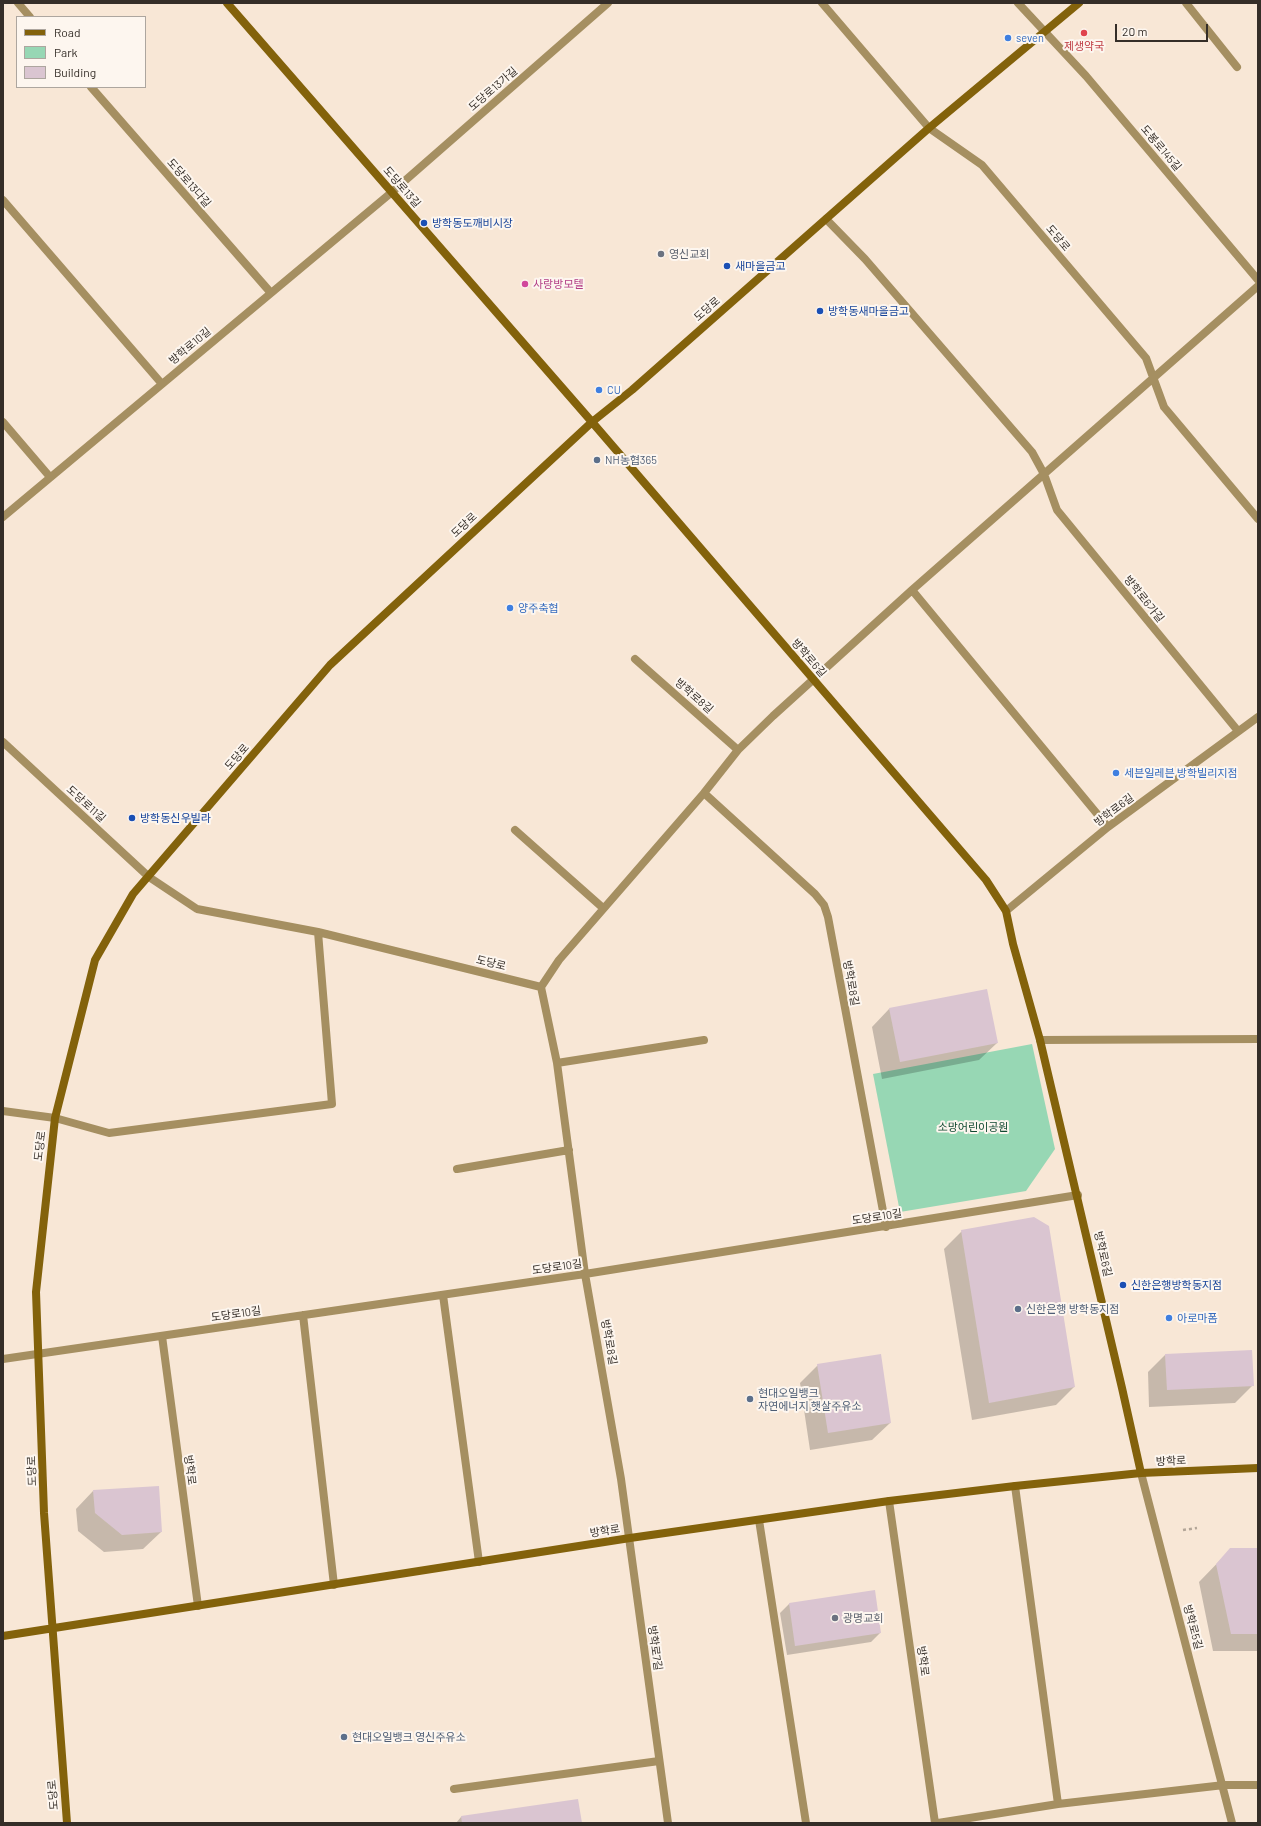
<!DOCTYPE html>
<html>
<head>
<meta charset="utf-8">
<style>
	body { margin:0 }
	#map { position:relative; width:1261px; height:1826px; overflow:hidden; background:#f8e7d6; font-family:Barlow,sans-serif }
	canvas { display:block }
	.frame { position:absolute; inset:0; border:4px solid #352e28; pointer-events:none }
	.legend { position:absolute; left:16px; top:16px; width:130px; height:72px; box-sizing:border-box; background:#fdf6ef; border:1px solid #ada69f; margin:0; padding:5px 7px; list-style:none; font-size:12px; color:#352e28 }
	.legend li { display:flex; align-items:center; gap:8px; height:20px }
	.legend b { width:20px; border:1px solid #ada69f }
	.scale { position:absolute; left:1115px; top:24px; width:93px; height:18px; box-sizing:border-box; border:2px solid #352e28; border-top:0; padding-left:5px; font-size:12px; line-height:14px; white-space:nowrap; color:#352e28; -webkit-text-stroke:3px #fdf6ef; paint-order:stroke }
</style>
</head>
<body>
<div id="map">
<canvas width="1261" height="1826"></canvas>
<div class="frame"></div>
<ul class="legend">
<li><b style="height:5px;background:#83620b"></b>Road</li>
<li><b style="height:11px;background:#97d7b4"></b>Park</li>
<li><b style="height:11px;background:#dac5d1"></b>Building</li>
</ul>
<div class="scale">20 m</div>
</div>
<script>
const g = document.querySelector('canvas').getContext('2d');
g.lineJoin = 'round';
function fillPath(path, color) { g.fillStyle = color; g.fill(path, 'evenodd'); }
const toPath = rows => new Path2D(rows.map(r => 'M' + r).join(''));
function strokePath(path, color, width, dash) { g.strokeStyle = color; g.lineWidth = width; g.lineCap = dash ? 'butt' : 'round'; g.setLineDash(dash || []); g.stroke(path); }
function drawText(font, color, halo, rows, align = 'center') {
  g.font = font + ' Barlow,"Noto Sans KR",sans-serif'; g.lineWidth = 4; g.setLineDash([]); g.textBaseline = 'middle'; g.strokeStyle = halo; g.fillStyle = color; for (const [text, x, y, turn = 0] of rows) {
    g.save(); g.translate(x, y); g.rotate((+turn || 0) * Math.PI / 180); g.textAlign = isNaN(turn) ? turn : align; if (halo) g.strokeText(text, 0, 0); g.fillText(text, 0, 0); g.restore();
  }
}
fillPath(toPath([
	[1032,1044,1055,1149,1026,1191,900,1212,873,1074]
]), '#97d7b4');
fillPath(toPath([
	[889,1009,997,1043,979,1060,882,1079,872,1027],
	[962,1231,1074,1387,1056,1405,972,1420,944,1249],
	[1165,1355,1253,1385,1235,1403,1149,1407,1148,1372],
	[818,1365,890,1423,872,1440,810,1450,800,1383],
	[93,1491,161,1532,143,1549,104,1552,78,1531,76,1509],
	[1231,1549,1258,1549,1258,1651,1213,1651,1199,1582],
	[789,1604,880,1633,871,1642,787,1655,780,1613],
	[461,1817,581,1823,456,1823]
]), '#0003');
fillPath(toPath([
	[987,989,998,1043,900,1062,889,1008],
	[1034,1217,1049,1226,1075,1387,989,1403,961,1230],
	[1252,1350,1254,1386,1167,1390,1165,1354],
	[881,1354,891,1423,828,1433,817,1364],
	[159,1486,162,1532,122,1535,95,1513,93,1490],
	[1230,1548,1258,1548,1258,1634,1231,1634,1216,1564],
	[875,1590,881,1633,795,1646,789,1603],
	[578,1799,582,1823,462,1823,461,1816]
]), '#dac5d1');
strokePath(toPath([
	[1183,1530,1197,1528]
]), '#b3a698', 2.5, [3, 3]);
strokePath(toPath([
	[18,3,30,17],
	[822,3,929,128,982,165,1146,358,1164,407,1258,519],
	[1018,3,1086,76,1258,280],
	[1186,3,1237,67],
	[91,87,271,293],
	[3,200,162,384],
	[826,219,865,259,1032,452,1044,474,1057,510,1238,731],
	[3,422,50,477],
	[3,517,392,192,608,3],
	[912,590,1108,827],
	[635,659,738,750],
	[3,742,149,877,197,909,318,932,541,987],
	[704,793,815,894,824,905,828,917,886,1227],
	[515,830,603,908],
	[1006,911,1108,827,1258,717],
	[1040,1040,1258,1039],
	[557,1063,704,1040],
	[3,1111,55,1118,109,1133,332,1104,318,932],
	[457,1169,569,1150],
	[443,1295,479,1562],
	[303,1315,334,1585],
	[162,1336,198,1606],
	[3,1359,585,1274,1078,1195],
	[1141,1473,1232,1823],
	[1015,1486,1058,1804],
	[889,1501,935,1823],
	[759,1520,806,1823],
	[454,1789,659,1761],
	[668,1823,621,1479,585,1274,557,1063,541,987,559,960,704,793,738,750,773,716,912,590,1258,286],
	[938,1823,1058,1804,1224,1785,1258,1785]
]), '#a58f61', 8);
strokePath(toPath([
	[227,3,592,422,986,880,1006,911,1013,944,1040,1040,1122,1388,1141,1473],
	[3,1636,630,1538,889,1501,1015,1486,1141,1473,1258,1468],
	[67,1823,44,1513,36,1292,55,1118,95,960,133,894,330,665,592,422,632,390,929,128,1079,3]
]), '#83620b', 8);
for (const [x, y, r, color] of [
	[1084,33,4,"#e0444e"],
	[1008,38,4,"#3f7fe0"],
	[424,223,4,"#1a4fb4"],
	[661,254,4,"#6b7280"],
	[727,266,4,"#1a4fb4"],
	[525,284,4,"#d1479c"],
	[820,311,4,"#1a4fb4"],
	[599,390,4,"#3f7fe0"],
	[597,460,4,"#5c6f8a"],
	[510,608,4,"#3f7fe0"],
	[1116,773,4,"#3f7fe0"],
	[132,818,4,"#1a4fb4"],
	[1123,1285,4,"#1a4fb4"],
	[1018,1309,4,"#5c6f8a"],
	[1169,1318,4,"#3f7fe0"],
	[750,1399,4,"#5c6f8a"],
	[835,1618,4,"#6b7280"],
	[344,1737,4,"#5c6f8a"]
]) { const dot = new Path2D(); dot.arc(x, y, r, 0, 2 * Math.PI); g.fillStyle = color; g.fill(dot); strokePath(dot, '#fdf6ef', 1.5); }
drawText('11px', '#366cbe', '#fdf6ef', [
	["seven",1016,38],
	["CU",607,390],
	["양주축협",518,608],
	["세븐일레븐 방학빌리지점",1124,773],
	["아로마폼",1177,1318]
], 'left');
drawText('11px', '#be3a42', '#fdf6ef', [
	["제생약국",1084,46]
]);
drawText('11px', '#352e28', '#fdf6ef', [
	["도당로13가길",493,89,-41],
	["도봉로145길",1161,148,50],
	["도당로13다길",189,183,49],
	["도당로13길",402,187,49],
	["도당로",1058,238,50],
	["도당로",707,309,-41],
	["방학로10길",190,346,-40],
	["도당로",464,525,-43],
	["방학로6가길",1144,599,51],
	["방학로6길",809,658,49],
	["방학로8길",694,696,41],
	["도당로",237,757,-49],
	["도당로11길",86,804,42],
	["방학로6길",1114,810,-37],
	["도당로",491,963,14],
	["방학로8길",851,983,80],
	["도당로",40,1146,-83],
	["도당로10길",877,1217,-9],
	["방학로6길",1103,1254,77],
	["도당로10길",557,1267,-8],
	["도당로10길",236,1314,-8],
	["방학로8길",609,1342,80],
	["방학로",1171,1461,-3],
	["방학로",190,1470,82],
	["도당로",32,1471,-92],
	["방학로",605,1531,-9],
	["방학로5길",1193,1627,75],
	["방학로7길",655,1648,82],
	["방학로",923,1661,82],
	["도당로",53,1795,-95]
]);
drawText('11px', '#164399', '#fdf6ef', [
	["방학동도깨비시장",432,223],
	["새마을금고",735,266],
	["방학동새마을금고",828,311],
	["방학동신우빌라",140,818],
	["신한은행방학동지점",1131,1285]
], 'left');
drawText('11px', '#5b616d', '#fdf6ef', [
	["영신교회",669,254],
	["광명교회",843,1618]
], 'left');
drawText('11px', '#b23c85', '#fdf6ef', [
	["사랑방모텔",533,284]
], 'left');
drawText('11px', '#4e5e75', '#fdf6ef', [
	["NH농협365",605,460],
	["신한은행 방학동지점",1026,1309],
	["현대오일뱅크",758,1393],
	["자연에너지 햇살주유소",758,1406],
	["현대오일뱅크 영신주유소",352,1737]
], 'left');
drawText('11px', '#104931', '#fdf6ef', [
	["소망어린이공원",973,1127]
]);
</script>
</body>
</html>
